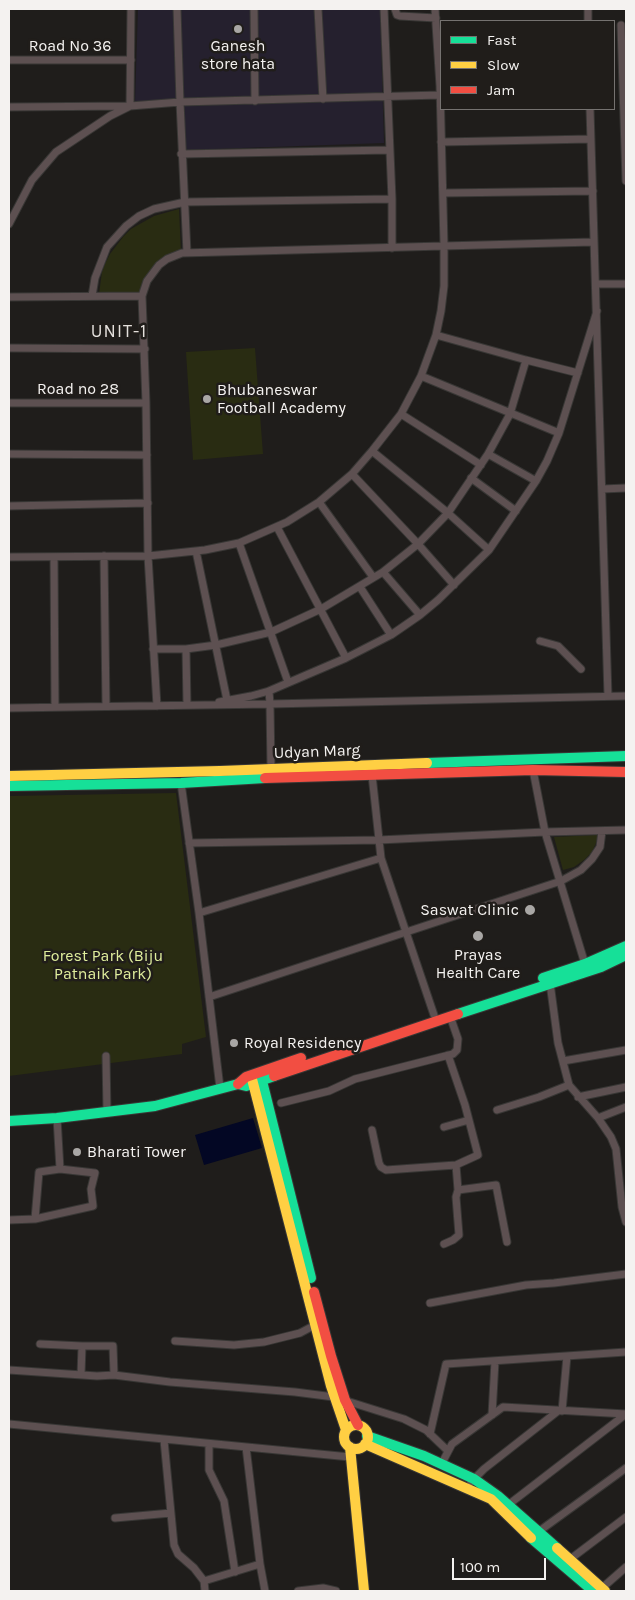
<!DOCTYPE html>
<html>
<head>
<meta charset="utf-8">
<style>
	body { margin:0 }
	#map { position:relative; width:635px; height:1600px; overflow:hidden; background:#1f1d1b; font-family:Karla,sans-serif }
	canvas { display:block }
	.frame { position:absolute; inset:0; border:10px solid #f4f2f0; pointer-events:none }
	.legend { position:absolute; left:440px; top:20px; width:175px; height:90px; box-sizing:border-box; background:#201d1a; border:1px solid #757270; margin:0; padding:6px 9px; list-style:none; font-size:15px; color:#f4f2f0 }
	.legend li { display:flex; align-items:center; gap:10px; height:25px }
	.legend b { width:25px; border:1px solid #757270 }
	.scale { position:absolute; left:452px; top:1558px; width:94px; height:22px; box-sizing:border-box; border:2px solid #f4f2f0; border-top:0; padding-left:6px; font-size:15px; line-height:18px; white-space:nowrap; color:#f4f2f0; -webkit-text-stroke:4px #201d1a; paint-order:stroke }
</style>
</head>
<body>
<div id="map">
<canvas width="635" height="1600"></canvas>
<div class="frame"></div>
<ul class="legend">
<li><b style="height:6px;background:#16e098"></b>Fast</li>
<li><b style="height:6px;background:#ffcf43"></b>Slow</li>
<li><b style="height:6px;background:#f24e42"></b>Jam</li>
</ul>
<div class="scale">100 m</div>
</div>
<script>
const g = document.querySelector('canvas').getContext('2d');
g.lineJoin = 'round';
function fillPath(path, color) { g.fillStyle = color; g.fill(path, 'evenodd'); }
const toPath = rows => new Path2D(rows.map(r => 'M' + r).join(''));
function strokePath(path, color, width, dash) { g.strokeStyle = color; g.lineWidth = width; g.lineCap = dash ? 'butt' : 'round'; g.setLineDash(dash || []); g.stroke(path); }
function drawText(font, color, halo, rows, align = 'center') {
  g.font = font + ' Karla,sans-serif'; g.lineWidth = 5; g.setLineDash([]); g.textBaseline = 'middle'; g.strokeStyle = halo; g.fillStyle = color; for (const [text, x, y, turn = 0] of rows) {
    g.save(); g.translate(x, y); g.rotate((+turn || 0) * Math.PI / 180); g.textAlign = isNaN(turn) ? turn : align; if (halo) g.strokeText(text, 0, 0); g.fillText(text, 0, 0); g.restore();
  }
}
fillPath(toPath([
	[138,9,380,9,384,143,185,150,184,102,135,102]
]), '#25202e');
fillPath(toPath([
	[179,209,181,252,165,257,154,266,148,273,139,294,99,294,102,272,105,264,110,254,123,237,131,229,154,216],
	[255,348,263,454,193,460,186,352],
	[176,793,206,1037,182,1044,182,1054,9,1076,9,796],
	[598,835,596,843,592,852,584,860,574,867,563,870,554,837]
]), '#292c12');
fillPath(toPath([
	[253,1118,262,1148,204,1165,195,1135]
]), '#030724');
const street = toPath([
	[254,9,255,101],
	[318,9,323,99],
	[384,9,392,199,392,248],
	[395,9,397,15,400,16,436,18],
	[588,9,588,21],
	[621,25,626,181],
	[9,60,131,60],
	[9,107,130,106,180,102,177,9],
	[590,109,608,696],
	[441,142,591,139],
	[181,154,389,150],
	[443,193,593,191],
	[9,224,32,180,56,152,110,116,130,106,131,9],
	[187,253,180,102,440,95],
	[596,284,626,284],
	[92,296,95,278,107,247,126,226,139,216,154,209,185,202,392,199],
	[9,297,142,296],
	[9,348,145,349],
	[526,360,578,373],
	[421,376,559,433],
	[9,403,146,403],
	[401,414,481,465],
	[372,451,448,513,489,550],
	[9,454,147,455],
	[488,454,536,481],
	[352,474,418,544,454,585],
	[471,478,516,511],
	[602,489,626,488],
	[319,502,373,577],
	[9,506,148,503],
	[277,527,346,658],
	[239,543,288,682],
	[196,551,227,700],
	[104,556,106,706],
	[9,557,148,556,205,550,239,543,287,522,319,502,352,474,372,451,401,414,421,376,436,335,441,311,444,286,444,245,440,86,435,9],
	[54,557,55,707],
	[383,572,420,615],
	[360,587,391,635],
	[540,641,558,646,581,669],
	[153,649,186,649,216,645,271,632,321,609,383,572,418,544,448,513,488,454,510,414,526,360,436,335],
	[186,649,187,705],
	[269,691,270,704,271,769],
	[219,702,251,696,269,691,346,658,391,635,420,615,438,600,489,550,536,481,547,461,559,433,597,311],
	[157,706,148,556,146,403,142,296,147,281,159,265,167,259,182,253,593,242],
	[9,708,270,704,626,696],
	[533,770,545,832,585,964],
	[372,775,381,858,434,1015],
	[181,783,199,913,220,1088],
	[189,843,379,840,545,832,626,830],
	[199,913,381,858],
	[550,983,558,1043,569,1085,598,1118,611,1137,616,1149,622,1207,626,1222],
	[209,997,561,881,581,870,592,859,600,847,602,831],
	[106,1056,107,1112],
	[563,1061,626,1050],
	[578,1097,626,1087],
	[281,1103,329,1091,355,1079,453,1054,457,1050,458,1039,450,1016],
	[497,1110,539,1097,569,1085],
	[598,1118,626,1107],
	[444,1127,469,1120],
	[372,1130,379,1163,381,1167,386,1170,456,1165,478,1155,465,1105,448,1055],
	[456,1165,458,1190,496,1185,507,1242],
	[35,1219,93,1206,91,1189,95,1173,60,1169],
	[9,1220,35,1219,39,1172,60,1169,57,1118],
	[444,1244,453,1240,459,1235,456,1197,458,1190],
	[430,1303,526,1285,554,1283,626,1274],
	[175,1341,234,1345,264,1342,300,1333,315,1325],
	[40,1344,82,1346],
	[9,1370,97,1376,114,1375,170,1382,295,1392,334,1397,404,1419,426,1430,448,1451],
	[81,1375,82,1346,113,1346,114,1375],
	[562,1411,567,1356],
	[492,1415,495,1361],
	[9,1424,350,1457],
	[430,1434,446,1364,626,1352],
	[164,1440,174,1545,178,1554,194,1568,204,1581,205,1591],
	[209,1444,209,1470,224,1501,235,1572],
	[442,1463,452,1444,503,1407,626,1414],
	[471,1482,484,1469,558,1411],
	[508,1505,626,1414],
	[115,1518,171,1513],
	[538,1532,626,1468],
	[569,1560,626,1517],
	[260,1564,265,1591],
	[204,1581,260,1564,246,1447],
	[602,1588,626,1567],
	[298,1591,323,1588,336,1591]
]);
const fast = toPath([
	[427,763,626,756],
	[9,786,181,783,265,778],
	[543,978,585,964,626,946],
	[458,1014,601,967,626,955],
	[260,1073,311,1278],
	[9,1121,57,1118,155,1106,238,1084,246,1086,274,1076],
	[367,1436,424,1456,474,1479,498,1496,557,1548],
	[531,1538,593,1591]
]);
const slow = toPath([
	[9,776,220,771,427,763],
	[252,1079,331,1386,346,1430],
	'344 1437a12 12 0 1 1 24 0a12 12 0 1 1-24 0Z',
	[365,1444,491,1499,531,1538],
	[350,1447,364,1591],
	[557,1548,605,1591]
]);
const jam = toPath([
	[265,778,533,770,626,772],
	[274,1076,458,1014],
	[238,1084,246,1077,301,1058],
	[314,1292,331,1356,345,1400,358,1425]
]);
strokePath(street, '#383735', 9);
strokePath(fast, '#383735', 12);
strokePath(slow, '#383735', 12);
strokePath(jam, '#383735', 12);
strokePath(street, '#5d5051', 7);
strokePath(fast, '#16e098', 10);
strokePath(slow, '#ffcf43', 10);
strokePath(jam, '#f24e42', 10);
for (const [x, y, r, color] of [
	[238,29,5,"#a9a7a5"],
	[207,399,5,"#a9a7a5"],
	[530,910,6,"#a9a7a5"],
	[478,936,6,"#a9a7a5"],
	[234,1043,5,"#a9a7a5"],
	[77,1152,5,"#a9a7a5"]
]) { const dot = new Path2D(); dot.arc(x, y, r, 0, 2 * Math.PI); g.fillStyle = color; g.fill(dot); strokePath(dot, '#201d1a', 2); }
drawText('16px', '#f4f2f0', '#201d1a', [
	["Road No 36",70,46],
	["Road no 28",78,389],
	["Udyan Marg",317,752,-2]
]);
drawText('16px', '#f4f2f0', '#201d1a', [
	["Ganesh",238,46,"center"],
	["store hata",238,64,"center"],
	["Bhubaneswar",217,390],
	["Football Academy",217,408],
	["Saswat Clinic",519,910,"right"],
	["Prayas",478,955,"center"],
	["Health Care",478,973,"center"],
	["Royal Residency",244,1043],
	["Bharati Tower",87,1152]
], 'left');
drawText('16px', '#dfed9c', '#201d1a', [
	["Forest Park (Biju",103,956],
	["Patnaik Park)",103,974]
]);
g.letterSpacing = '1px';
drawText('18px', '#e4e0dc', '#201d1a', [
	["UNIT-1",119,332]
]);
g.letterSpacing = '0px';
</script>
</body>
</html>
